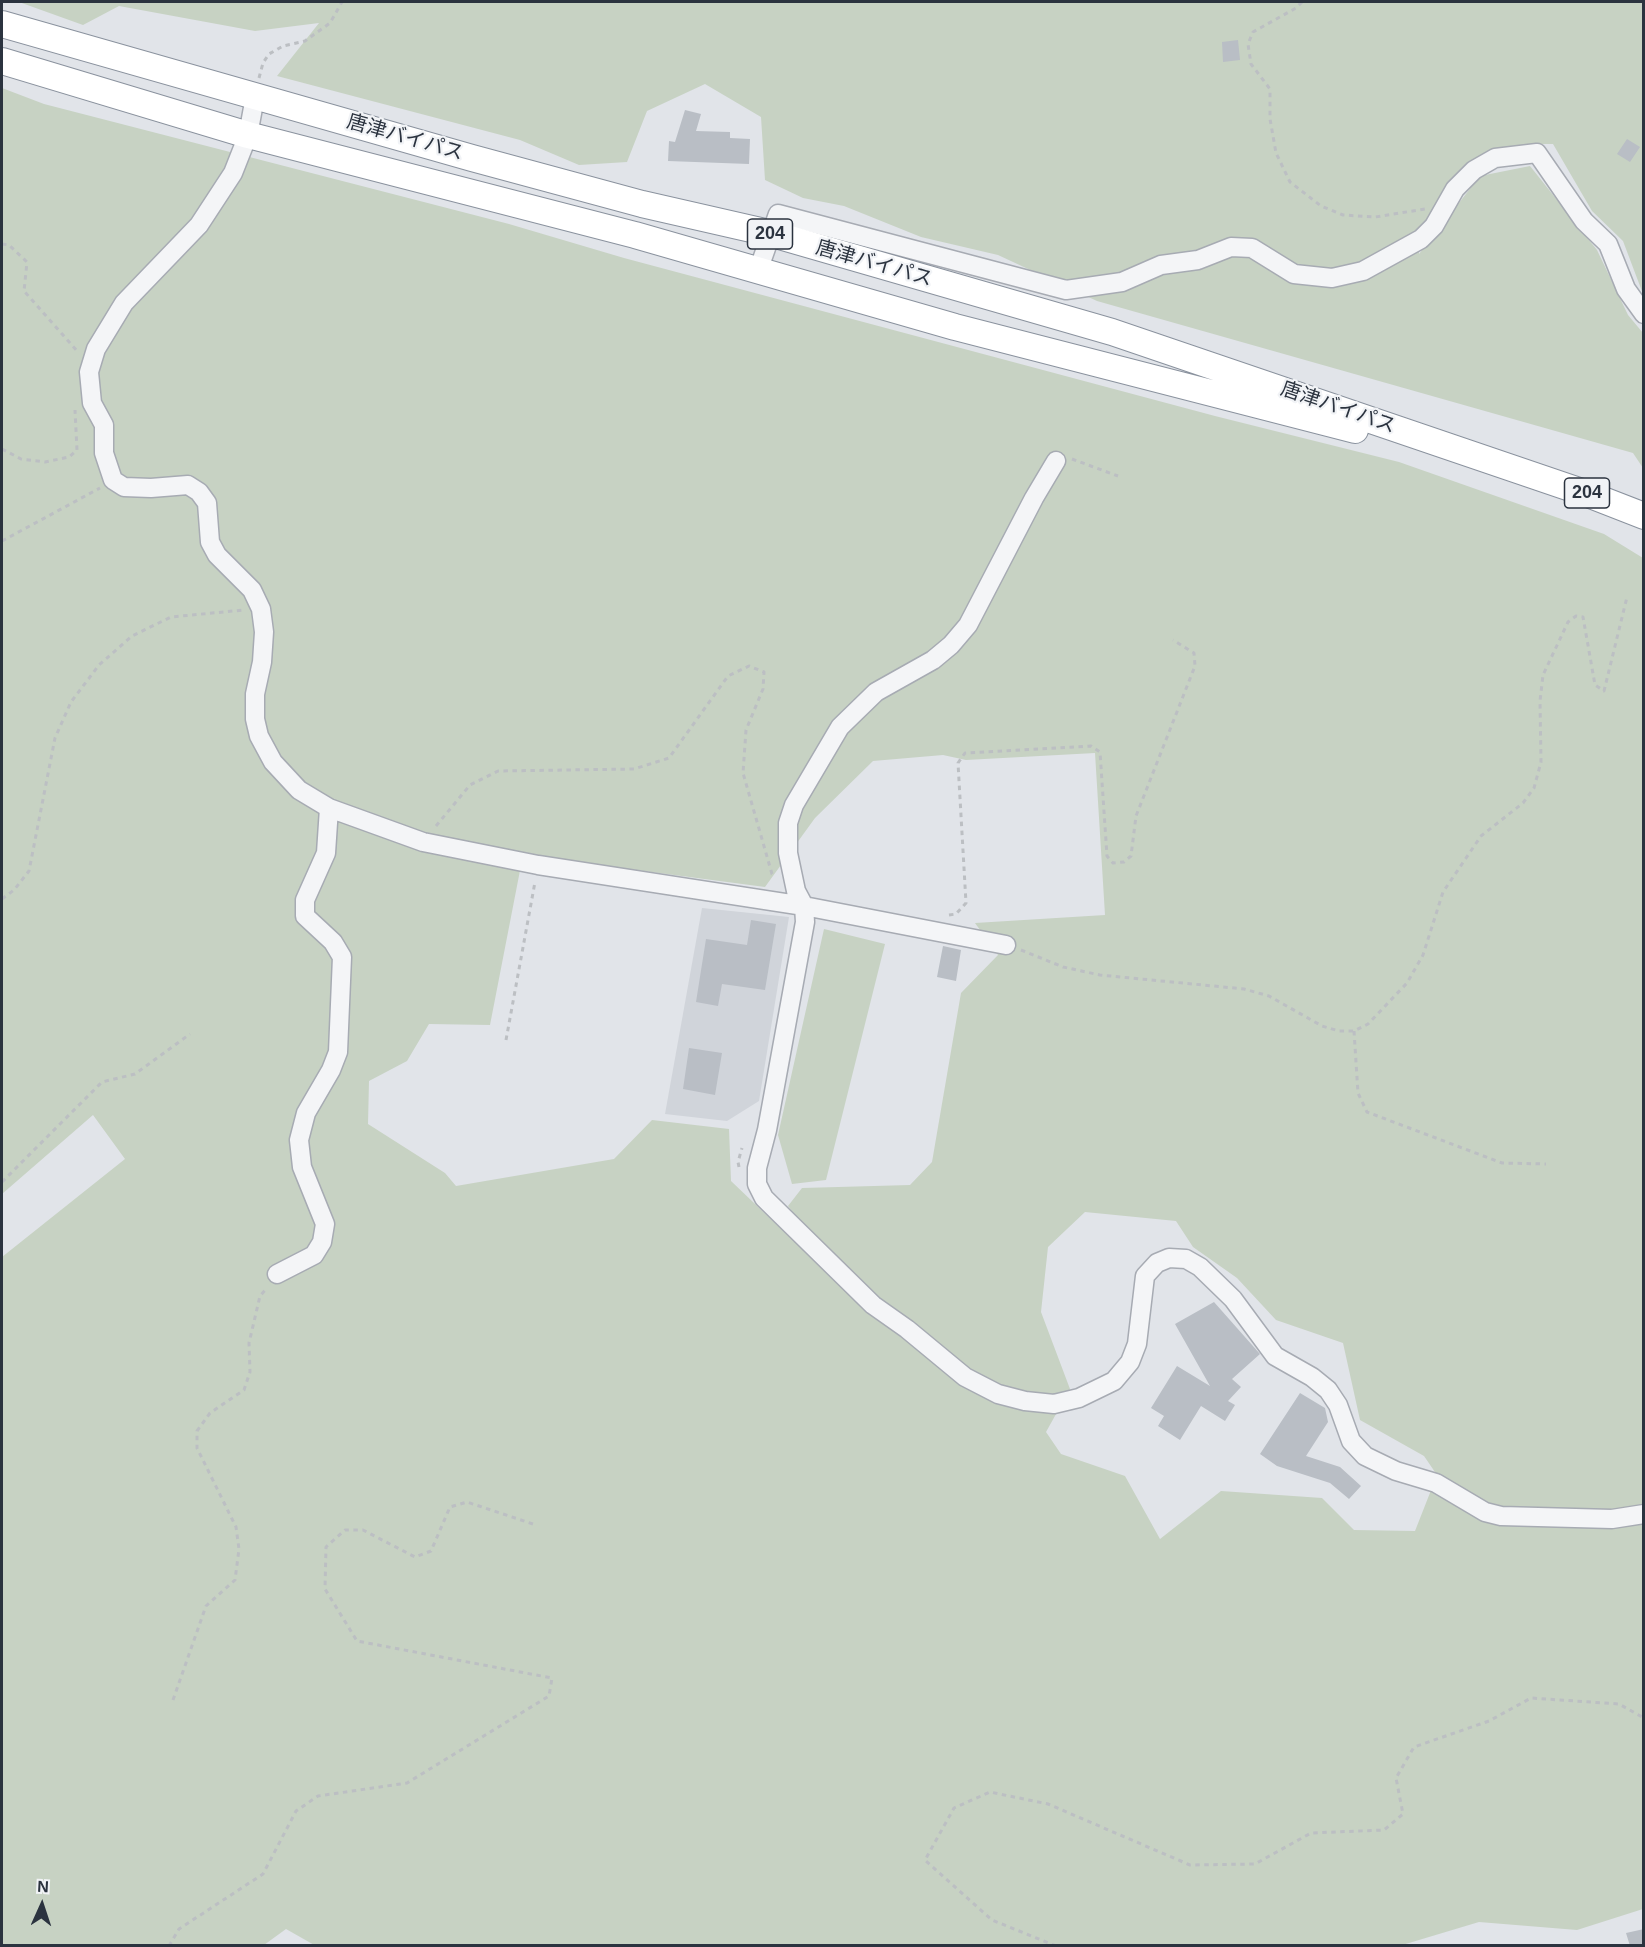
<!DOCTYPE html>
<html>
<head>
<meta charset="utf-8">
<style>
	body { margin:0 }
	#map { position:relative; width:1645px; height:1947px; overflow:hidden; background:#e1e4e9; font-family:Helvetica,sans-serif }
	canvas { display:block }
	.frame { position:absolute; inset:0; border:3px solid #2b333f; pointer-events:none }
	.north { position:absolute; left:12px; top:1875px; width:60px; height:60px; -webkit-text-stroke:4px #f1f3f6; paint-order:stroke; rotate:3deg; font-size:16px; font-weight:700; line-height:24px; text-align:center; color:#2b333f }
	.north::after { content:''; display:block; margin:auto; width:21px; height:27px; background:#2b333f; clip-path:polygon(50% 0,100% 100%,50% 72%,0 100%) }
</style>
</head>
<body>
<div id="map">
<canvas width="1645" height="1947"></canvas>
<div class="frame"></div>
<div class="north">N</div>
</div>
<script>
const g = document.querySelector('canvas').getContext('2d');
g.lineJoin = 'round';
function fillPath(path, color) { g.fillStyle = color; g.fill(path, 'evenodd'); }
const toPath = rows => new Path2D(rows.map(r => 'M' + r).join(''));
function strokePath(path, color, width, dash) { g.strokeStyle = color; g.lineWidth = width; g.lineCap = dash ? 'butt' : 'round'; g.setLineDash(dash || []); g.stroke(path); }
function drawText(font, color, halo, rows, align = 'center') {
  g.font = font + ' Helvetica,"Noto Sans JP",sans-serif'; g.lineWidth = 4.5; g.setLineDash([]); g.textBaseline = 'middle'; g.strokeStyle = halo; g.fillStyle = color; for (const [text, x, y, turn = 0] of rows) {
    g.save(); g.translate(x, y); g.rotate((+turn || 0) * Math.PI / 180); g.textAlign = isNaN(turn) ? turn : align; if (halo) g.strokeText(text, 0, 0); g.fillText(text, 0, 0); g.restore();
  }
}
fillPath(toPath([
	[702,908,789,917,759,1101,727,1121,665,1114]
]), '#d0d4da');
fillPath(toPath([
	[19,2,1643,2,1643,294,1623,241,1592,211,1553,144,1529,144,1471,162,1420,234,1419,254,1480,176,1530,166,1597,250,1628,315,1643,333,1643,468,1633,453,1097,301,998,255,921,237,844,206,803,198,765,180,761,117,705,84,647,111,627,162,579,165,520,140,277,76,319,23,255,31,119,6,83,25],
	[2,88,44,104,509,224,624,258,1215,416,1399,462,1604,534,1643,558,1643,1909,1577,1930,1479,1922,1399,1946,316,1946,286,1929,264,1945,2,1945,2,1257,125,1159,93,1115,2,1194],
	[1095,753,1105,915,975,923,998,955,961,993,932,1162,910,1185,802,1188,788,1206,867,1311,731,1181,729,1129,652,1120,614,1159,456,1186,445,1173,368,1124,369,1081,407,1061,429,1024,490,1025,523,855,765,887,815,818,873,761,943,755,966,760],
	[1085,1212,1176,1221,1193,1247,1237,1278,1276,1320,1343,1343,1360,1420,1424,1456,1437,1475,1415,1531,1354,1530,1322,1498,1221,1491,1160,1539,1125,1476,1061,1454,1046,1432,1070,1389,1041,1312,1048,1247],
	[824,929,885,944,826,1180,792,1184,778,1135]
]), '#c7d2c3');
fillPath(toPath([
	[1238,40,1240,60,1223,62,1222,42],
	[685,110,701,114,696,131,730,132,730,138,750,139,749,164,668,161,669,141,675,142],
	[1627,139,1640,147,1630,162,1617,154],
	[751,920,776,924,765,990,722,984,718,1006,696,1002,706,939,747,945],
	[943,946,961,950,956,981,937,977],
	[689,1048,722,1053,715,1095,683,1089],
	[1214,1302,1260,1354,1232,1379,1241,1387,1228,1401,1235,1405,1225,1421,1201,1406,1180,1440,1158,1426,1164,1416,1151,1408,1177,1366,1210,1386,1175,1324],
	[1300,1393,1325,1408,1328,1422,1306,1456,1340,1467,1361,1486,1349,1499,1330,1483,1277,1466,1260,1454],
	[1644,1929,1644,1946,1630,1946,1626,1933]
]), '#b9bec5');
const minor = toPath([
	[255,97,248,135,233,173,199,225,124,303,96,349,89,372,92,403,104,425,104,453,113,480,124,487,151,488,188,485,199,492,207,503,210,542,217,555,252,590,261,609,264,632,262,662,255,694,255,719,259,736,273,762,299,790,329,808,423,842,538,865,804,906,1006,945],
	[758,271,778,214,1066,290,1122,282,1161,265,1198,260,1231,247,1252,248,1294,274,1332,278,1363,271,1421,239,1434,226,1455,189,1474,170,1495,158,1537,153,1584,221,1608,244,1626,289,1644,314],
	[1056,461,1034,498,968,625,951,645,933,660,876,692,840,727,794,805,788,823,788,853,796,891,804,906,805,922,767,1130,757,1168,757,1184,764,1198,873,1305,907,1329,965,1377,998,1394,1025,1401,1054,1404,1079,1398,1114,1381,1130,1362,1137,1344,1145,1276,1157,1263,1169,1258,1186,1259,1200,1267,1233,1299,1275,1356,1312,1377,1328,1390,1338,1405,1351,1441,1365,1456,1396,1471,1436,1483,1485,1512,1501,1516,1612,1519,1644,1514],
	[277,1274,314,1255,322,1242,325,1224,302,1167,299,1140,306,1113,331,1070,338,1052,342,957,333,942,305,916,305,900,326,853,329,808]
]);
const highway = toPath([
	[2,24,472,158,642,204,769,233,1112,332,1585,493,1644,516],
	[2,61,248,135,635,235,955,327,1355,430]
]);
strokePath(minor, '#a7abb3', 21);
strokePath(highway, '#8a929e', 28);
strokePath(toPath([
	[1302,2,1296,8,1253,32,1248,44,1251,64,1270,89,1270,119,1276,153,1290,182,1321,206,1343,215,1375,217,1425,209],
	[259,78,263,63,269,54,283,46,305,41,330,23,342,2],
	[2,244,9,245,27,262,24,291,78,352],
	[2,449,21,459,45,462,69,457,77,450,75,410],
	[1072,459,1118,476],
	[2,541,100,488],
	[436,826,470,785,498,771,634,769,669,758,728,676,749,666,764,672,763,689,746,730,743,773,772,874,775,876],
	[2,899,14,890,29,871,55,738,71,702,99,665,132,636,171,617,244,610],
	[949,915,956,914,966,903,958,763,965,753,1091,746,1100,752,1107,856,1113,863,1124,862,1131,856,1136,816,1195,666,1194,653,1173,640],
	[1021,950,1063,967,1100,975,1244,989,1269,996,1322,1026,1339,1031,1354,1031,1368,1024,1407,983,1423,955,1443,892,1481,836,1523,803,1534,788,1541,762,1540,701,1543,675,1568,622,1576,616,1583,617,1595,685,1604,691,1627,597],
	[1354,1031,1358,1093,1367,1112,1502,1163,1546,1164],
	[506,1040,535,882],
	[739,1167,738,1162,742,1148],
	[2,1182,102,1082,135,1074,190,1034],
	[173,1700,206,1606,235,1580,239,1549,236,1527,197,1448,197,1431,210,1413,244,1390,250,1372,249,1343,260,1296,267,1288],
	[169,1946,179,1929,263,1874,296,1811,318,1796,407,1783,549,1696,552,1678,357,1641,325,1589,326,1547,345,1530,363,1530,415,1557,431,1551,450,1507,467,1502,536,1525],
	[1056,1946,992,1920,925,1860,954,1808,990,1792,1048,1804,1190,1865,1255,1864,1311,1833,1384,1830,1403,1814,1396,1778,1414,1747,1489,1721,1531,1698,1619,1704,1644,1718]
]), '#bcbfc3', 3, [4.5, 4.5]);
strokePath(minor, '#f4f5f7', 18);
strokePath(highway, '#fff', 26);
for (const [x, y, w] of [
	[770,234,45],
	[1587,493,45]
]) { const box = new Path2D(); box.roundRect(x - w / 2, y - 15, w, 30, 4.5); g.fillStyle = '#f1f3f6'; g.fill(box); strokePath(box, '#2b333f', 1.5); }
drawText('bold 18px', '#2b333f', null, [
	["204",770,234],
	["204",1587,493]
]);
drawText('20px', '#2b333f', '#f1f3f6', [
	["唐津バイパス",405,138,16],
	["唐津バイパス",874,264,16],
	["唐津バイパス",1338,408,19]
]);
</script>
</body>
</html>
